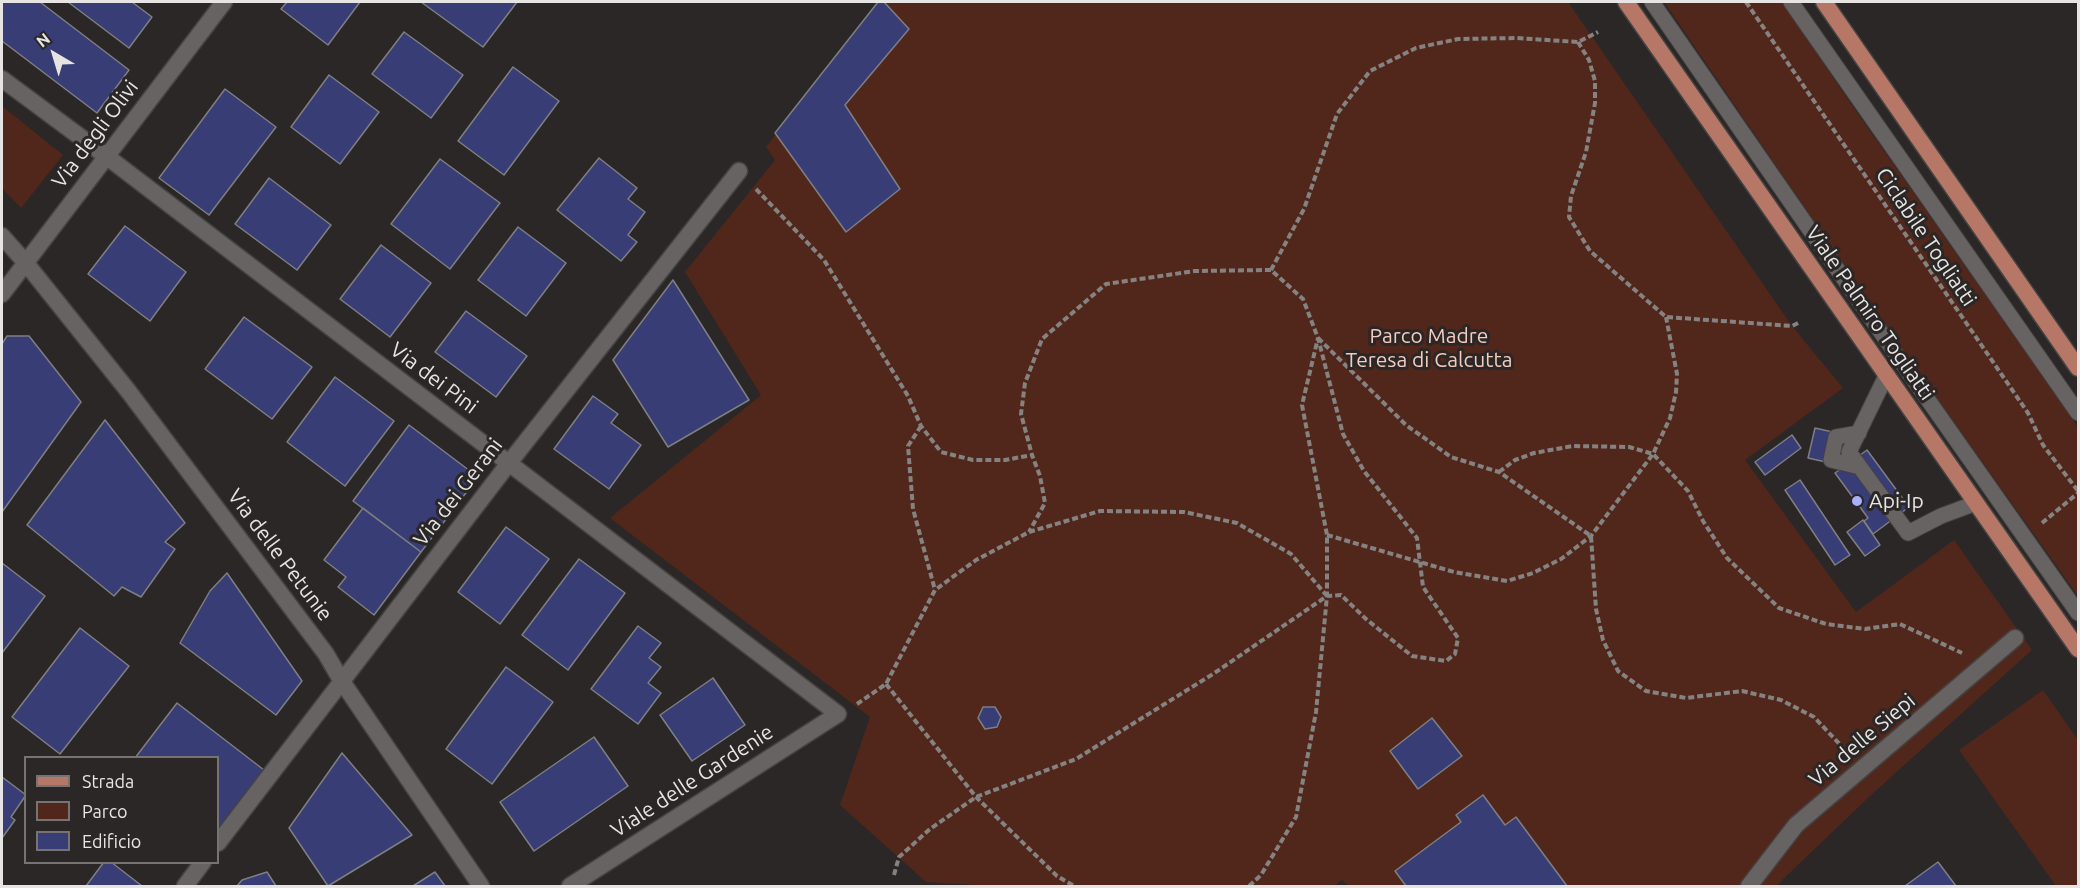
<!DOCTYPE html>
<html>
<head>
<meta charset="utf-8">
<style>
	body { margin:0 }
	#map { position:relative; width:2080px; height:888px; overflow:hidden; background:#2a2726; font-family:Ubuntu,sans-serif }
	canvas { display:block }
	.frame { position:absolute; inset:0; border:3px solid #e7e5e4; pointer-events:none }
	.legend { position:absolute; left:24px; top:756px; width:195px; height:108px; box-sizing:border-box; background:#2a2726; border:2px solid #767372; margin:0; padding:8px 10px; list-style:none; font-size:18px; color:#e7e5e4 }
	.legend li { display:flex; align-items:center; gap:12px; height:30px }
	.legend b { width:30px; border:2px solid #767372 }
	.north { position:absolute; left:24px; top:24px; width:60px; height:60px; -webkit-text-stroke:4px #2a2726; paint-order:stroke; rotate:322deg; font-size:16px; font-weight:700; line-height:24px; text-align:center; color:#e7e5e4 }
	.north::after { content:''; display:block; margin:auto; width:21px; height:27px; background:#e7e5e4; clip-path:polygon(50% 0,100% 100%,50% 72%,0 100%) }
</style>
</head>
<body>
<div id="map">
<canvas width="2080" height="888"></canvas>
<div class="frame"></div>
<ul class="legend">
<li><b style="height:8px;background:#b77766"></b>Strada</li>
<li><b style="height:16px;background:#52271b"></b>Parco</li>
<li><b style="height:16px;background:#383d75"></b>Edificio</li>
</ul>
<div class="north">N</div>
</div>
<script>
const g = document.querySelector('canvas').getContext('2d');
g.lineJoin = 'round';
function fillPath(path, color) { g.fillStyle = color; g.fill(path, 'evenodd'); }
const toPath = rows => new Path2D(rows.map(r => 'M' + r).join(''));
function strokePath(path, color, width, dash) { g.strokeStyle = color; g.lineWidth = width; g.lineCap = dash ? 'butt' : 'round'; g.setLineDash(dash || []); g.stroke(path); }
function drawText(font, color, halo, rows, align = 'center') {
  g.font = font + ' Ubuntu,sans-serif'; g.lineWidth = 6; g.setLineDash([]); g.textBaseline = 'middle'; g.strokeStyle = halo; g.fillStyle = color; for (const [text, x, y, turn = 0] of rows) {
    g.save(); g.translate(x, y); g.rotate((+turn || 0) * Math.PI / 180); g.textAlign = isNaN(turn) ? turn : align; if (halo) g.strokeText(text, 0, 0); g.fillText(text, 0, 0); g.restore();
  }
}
fillPath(toPath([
	[878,2,1568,2,1792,326,1843,388,1745,460,1856,612,1954,540,2032,650,1871,795,1776,886,1349,886,1342,880,1334,886,992,886,926,882,840,805,870,717,610,518,761,395,685,272,775,160,766,147],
	[1664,2,1782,2,1851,104,2078,427,2078,596,1899,345],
	[2,106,63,155,21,208,2,188],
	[2043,690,2078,740,2078,886,2056,886,1959,750]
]), '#52271b');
const building = toPath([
	[2,2,40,2,129,70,97,113,2,41,2,2],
	[68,2,132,2,152,17,129,48,68,2],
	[287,2,360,2,328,45,281,9,287,2],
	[421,2,517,2,483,47,421,2],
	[878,2,884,2,909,29,845,105,900,189,846,232,775,133,878,2],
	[404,32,463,75,431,118,372,74,404,32],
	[513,67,559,101,504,175,458,141,513,67],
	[329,75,379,112,340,164,291,127,329,75],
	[225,89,276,127,209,215,159,178,225,89],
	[599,158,637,188,628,199,645,212,628,235,637,242,621,261,557,210,599,158],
	[440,159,500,203,450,269,391,224,440,159],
	[269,178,331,225,297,270,235,224,269,178],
	[125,226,186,272,150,321,88,274,125,226],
	[518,227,566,263,526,316,478,280,518,227],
	[381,245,431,283,390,337,340,299,381,245],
	[673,280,749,400,668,447,613,360,673,280],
	[466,311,527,356,496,397,435,352,466,311],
	[244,317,312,367,272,419,205,369,244,317],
	[7,336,29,336,81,402,2,512,2,344,7,336],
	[335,377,394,421,345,486,287,442,335,377],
	[593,396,618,414,611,423,641,445,609,489,554,449,593,396],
	[105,420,185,523,165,542,175,549,141,597,122,587,114,596,27,525,105,420],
	[409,425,478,477,421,552,353,501,409,425],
	[1815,428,1846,435,1839,465,1808,458,1815,428],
	[1792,435,1801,448,1765,475,1755,462,1792,435],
	[1867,450,1909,507,1873,534,1864,521,1868,518,1835,473,1867,450],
	[1800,480,1850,555,1835,565,1785,490,1800,480],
	[363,508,421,552,374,615,338,587,346,577,324,560,363,508],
	[1863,520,1880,545,1865,556,1847,532,1863,520],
	[506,527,549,559,500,624,458,592,506,527],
	[579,559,625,593,568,670,522,635,579,559],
	[2,563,45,596,2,653,2,563],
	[227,573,302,681,276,715,180,643,210,591,227,573],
	[638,626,661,643,649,658,661,667,648,683,661,693,638,724,591,689,638,626],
	[80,628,129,666,60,754,12,717,80,628],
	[506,667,553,702,492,784,446,749,506,667],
	[713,678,745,725,692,761,660,715,713,678],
	[177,703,264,770,218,830,218,758,135,758,177,703],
	[983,707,995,707,1001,717,997,727,985,729,978,718,983,707],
	[1432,718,1462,756,1418,789,1390,751,1432,718],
	[594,737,628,786,534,851,500,802,594,737],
	[342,753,412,835,328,886,289,828,342,753],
	[2,777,26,795,11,817,15,820,2,838,2,777],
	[1483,795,1505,825,1516,817,1567,886,1406,886,1395,871,1461,822,1456,815,1483,795],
	[104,862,111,862,142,886,86,886,104,862],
	[1938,862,1956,886,1905,886,1938,862],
	[267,872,276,886,237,886,242,880,267,872],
	[435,872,445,886,413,886,435,872]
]);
fillPath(building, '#383d75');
strokePath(building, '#7e7f82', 1.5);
const service = toPath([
	[1652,2,1907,370,2078,613],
	[1791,2,2078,413],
	[1886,376,1849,452,1908,533,1941,516,1976,503],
	[1859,433,1836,437,1831,460,1860,467]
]);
const minor = toPath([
	[2,79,106,156,838,714,570,886],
	[2,236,25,262,129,392,326,654,341,680,481,886],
	[2,294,224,2],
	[218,843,509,463,739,171],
	[185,886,203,862],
	[1749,886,1796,825,2015,638]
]);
const primary = toPath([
	[1626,2,2078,649],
	[1824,2,2078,368]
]);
strokePath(service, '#454342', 17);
strokePath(minor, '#454342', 19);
strokePath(primary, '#454342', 19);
strokePath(toPath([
	[1746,2,2028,413,2043,445,2078,491],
	[1578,42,1589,60,1595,81,1595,103,1586,152,1571,196,1569,217,1590,251,1666,317,1792,326,1800,322],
	[756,189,824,260,908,396,921,426,941,452,973,460,1005,460,1032,455],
	[1271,270,1304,209,1337,114,1370,71,1416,48,1458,39,1516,38,1578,42,1598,32],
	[1318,338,1406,425,1451,457,1499,472,1591,536,1596,609,1603,640,1618,671,1646,691,1686,698,1742,691,1781,700,1814,717,1847,752],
	[921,426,908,446,913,509,935,590],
	[1499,472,1515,460,1534,453,1573,446,1629,447,1653,454,1688,491,1703,521,1727,558,1779,608,1826,624,1865,629,1900,624,1962,653],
	[2042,523,2078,493],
	[1327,535,1454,572,1507,581,1533,573,1561,559,1591,536,1653,454,1670,418,1676,392,1677,374,1666,317],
	[886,684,976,797,1057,876,1074,886],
	[857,704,886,684,935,590,976,560,1029,532,1100,511,1184,512,1237,523,1291,554,1327,596],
	[894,875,899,857,930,829,976,797,1076,759,1213,674,1327,596,1341,595,1366,619,1412,656,1446,661,1455,654,1458,638,1423,587,1417,538,1364,471,1343,434,1318,338,1303,299,1271,270,1195,271,1106,284,1042,339,1025,383,1021,414,1032,455,1040,476,1045,503,1029,532],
	[1249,886,1261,875,1296,817,1316,712,1327,596,1327,535,1302,405,1318,338]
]), '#858382', 4, [6, 3]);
strokePath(service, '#666362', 15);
strokePath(minor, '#666362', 16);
strokePath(primary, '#b77766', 16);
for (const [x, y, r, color] of [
	[1857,501,6,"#a5b1fc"]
]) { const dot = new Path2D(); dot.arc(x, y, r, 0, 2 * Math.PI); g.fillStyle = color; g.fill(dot); strokePath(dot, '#2a2726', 2); }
drawText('21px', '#e7e5e4', '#2a2726', [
	["Via degli Olivi",95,134,-53],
	["Ciclabile Togliatti",1926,237,56],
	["Viale Palmiro Togliatti",1870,313,55],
	["Via dei Pini",434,378,37],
	["Via dei Gerani",458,492,-52],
	["Via delle Petunie",280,555,53],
	["Via delle Siepi",1862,740,-40],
	["Viale delle Gardenie",692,781,-33]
]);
drawText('21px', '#f4cbbf', '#2a2726', [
	["Parco Madre",1429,336],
	["Teresa di Calcutta",1429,360]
]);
drawText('21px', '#e7e5e4', '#2a2726', [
	["Api-Ip",1869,501]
], 'left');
</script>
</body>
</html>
